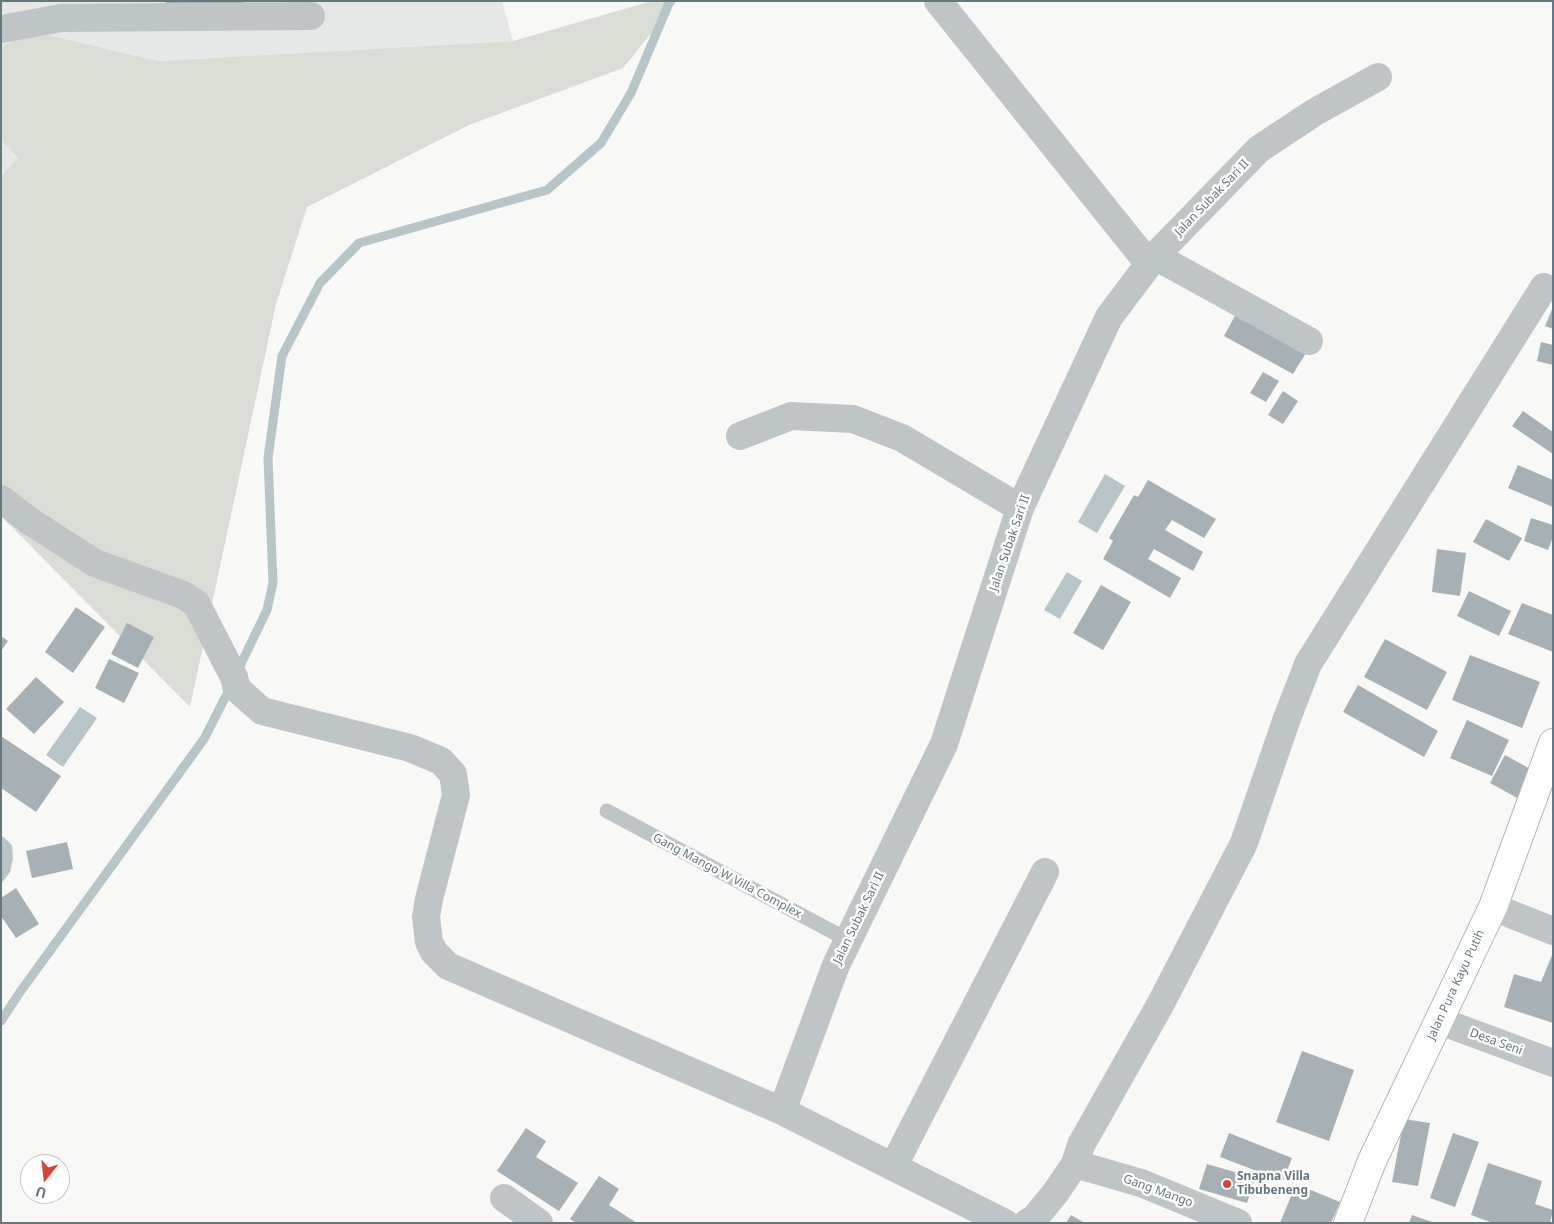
<!DOCTYPE html>
<html>
<head>
<meta charset="utf-8">
<style>
	body { margin:0 }
	#map { position:relative; width:1554px; height:1224px; overflow:hidden; background:#f8f8f6; font-family:"Noto Sans",sans-serif }
	canvas { display:block }
	.frame { position:absolute; inset:0; border:2px solid #65787f; pointer-events:none }
	.north { position:absolute; left:20px; top:1154px; width:50px; height:50px; box-sizing:border-box; background:#fff; border:1px solid #c1c9cc; border-radius:50%; rotate:196deg; font-size:14px; font-weight:700; line-height:20px; text-align:center; color:#65787f }
	.north::after { content:''; display:block; margin:auto; width:18px; height:22px; background:#d84436; clip-path:polygon(50% 0,100% 100%,50% 72%,0 100%) }
</style>
</head>
<body>
<div id="map">
<canvas width="1554" height="1224"></canvas>
<div class="frame"></div>
<div class="north">U</div>
</div>
<script>
const g = document.querySelector('canvas').getContext('2d');
g.lineJoin = 'round';
function fillPath(path, color) { g.fillStyle = color; g.fill(path, 'evenodd'); }
const toPath = rows => new Path2D(rows.map(r => 'M' + r).join(''));
function strokePath(path, color, width, dash) { g.strokeStyle = color; g.lineWidth = width; g.lineCap = dash ? 'butt' : 'round'; g.setLineDash(dash || []); g.stroke(path); }
function drawText(font, color, halo, rows, align = 'center') {
  g.font = font + ' "Noto Sans",sans-serif'; g.lineWidth = 5; g.setLineDash([]); g.textBaseline = 'middle'; g.strokeStyle = halo; g.fillStyle = color; for (const [text, x, y, turn = 0] of rows) {
    g.save(); g.translate(x, y); g.rotate((+turn || 0) * Math.PI / 180); g.textAlign = isNaN(turn) ? turn : align; if (halo) g.strokeText(text, 0, 0); g.fillText(text, 0, 0); g.restore();
  }
}
fillPath(toPath([
	[1,1,502,1,513,41,158,61,32,31,1,47],
	[1,140,18,158,1,176]
]), '#e6e8e7');
fillPath(toPath([
	[652,1,677,1,623,68,469,125,307,207,276,304,190,707,1,516,1,176,18,158,1,140,1,47,32,31,158,61,513,41]
]), '#d9ddd5');
fillPath(toPath([
	[1105,474,1125,486,1097,533,1078,522],
	[1067,572,1082,581,1060,619,1044,610],
	[80,707,97,718,63,767,46,755],
	[1,835,12,845,13,859,10,872,1,884]
]), '#b8c5c8');
strokePath(toPath([
	[237,672,267,610,273,583,268,458,282,356,320,283,359,243,547,190,601,143,631,93,670,1],
	[1,1021,20,992,204,739,231,686]
]), '#b8c5c8', 9);
fillPath(toPath([
	[165,1,244,1,244,4,167,17],
	[1553,307,1553,329,1545,326],
	[1237,312,1306,353,1293,374,1224,336],
	[1541,342,1553,345,1553,365,1537,361],
	[1263,372,1279,381,1266,402,1250,393],
	[1283,391,1298,401,1283,424,1268,415],
	[1523,411,1553,432,1553,454,1512,426],
	[1518,465,1553,480,1553,507,1508,488],
	[1148,480,1216,519,1204,538,1172,520,1165,530,1203,552,1193,571,1154,549,1148,559,1181,578,1170,598,1103,559,1113,541,1109,538,1134,495,1138,497],
	[1531,518,1553,525,1553,537,1548,550,1524,541],
	[1486,519,1522,538,1509,561,1473,542],
	[1437,549,1466,553,1460,596,1432,592],
	[1101,585,1131,602,1103,650,1073,633],
	[1469,591,1511,611,1499,636,1457,616],
	[1522,603,1553,615,1553,652,1508,634],
	[76,607,105,627,73,673,45,652],
	[127,623,154,637,138,668,111,654],
	[1,636,8,641,1,651],
	[1385,639,1447,672,1427,710,1364,677],
	[1470,655,1540,682,1522,728,1452,700],
	[109,659,139,673,124,703,95,688],
	[36,677,64,702,34,734,6,709],
	[1358,685,1438,731,1424,757,1343,712],
	[1467,720,1509,740,1492,776,1450,758],
	[1,736,61,776,36,812,1,788],
	[1505,755,1534,771,1519,799,1490,783],
	[67,842,73,869,32,878,26,851],
	[16,888,39,924,16,938,1,916,1,898],
	[1553,953,1553,1023,1504,1007,1514,974,1541,982],
	[1302,1051,1354,1070,1329,1141,1276,1122],
	[1404,1119,1430,1123,1418,1186,1392,1182],
	[526,1128,546,1141,536,1157,578,1183,559,1211,497,1171],
	[1229,1133,1292,1158,1283,1181,1220,1157],
	[1453,1133,1479,1142,1455,1207,1430,1198],
	[1488,1163,1542,1181,1535,1204,1553,1210,1550,1223,1493,1223,1471,1215],
	[1207,1164,1255,1178,1247,1203,1199,1189],
	[599,1176,619,1189,609,1205,637,1223,576,1223,570,1219],
	[1296,1184,1340,1202,1331,1223,1280,1223],
	[1071,1215,1085,1223,1066,1223],
	[1412,1215,1432,1222,1432,1223,1409,1223]
]), '#a7b1b5');
const secondary = toPath([
	[1348,1223,1372,1161,1493,907,1553,743]
]);
strokePath(secondary, '#b2b9bc', 30);
strokePath(toPath([
	[607,811,848,940]
]), '#bfc5c7', 15);
strokePath(toPath([
	[938,1,1149,264],
	[1,29,61,18,311,16],
	[1155,256,1309,341],
	[740,436,791,416,853,419,902,438,1020,508],
	[1,499,31,522,95,563,183,595,196,603,234,677,237,689,262,711,410,748,441,761,453,774,456,795,429,899,426,917,429,942,434,952,448,966,782,1111,1005,1223],
	[1493,907,1553,931],
	[1440,1021,1553,1063],
	[782,1111,836,965,944,744,1020,508,1109,317,1155,256,1259,149,1315,112,1378,77],
	[1075,1164,1141,1183,1238,1223],
	[893,1167,1045,872],
	[504,1198,539,1223],
	[1027,1223,1035,1218,1056,1192,1075,1164,1081,1145,1160,1005,1244,843,1286,721,1308,664,1544,287]
]), '#bfc5c7', 28);
strokePath(secondary, '#fff', 28);
for (const [x, y, r, color] of [
	[1227,1184,5,"#d84436"]
]) { const dot = new Path2D(); dot.arc(x, y, r, 0, 2 * Math.PI); g.fillStyle = color; g.fill(dot); strokePath(dot, '#fff', 2); }
drawText('12px', '#65787f', '#fff', [
	["Jalan Subak Sari II",1212,198,-46],
	["Jalan Subak Sari II",1010,543,-71],
	["Gang Mango W Villa Complex",727,876,28],
	["Jalan Subak Sari II",859,918,-64],
	["Jalan Pura Kayu Putih",1456,985,-65],
	["Desa Seni",1496,1042,20],
	["Gang Mango",1158,1191,20]
]);
drawText('bold 12px', '#65787f', '#fff', [
	["Snapna Villa",1237,1177],
	["Tibubeneng",1237,1191]
], 'left');
</script>
</body>
</html>
